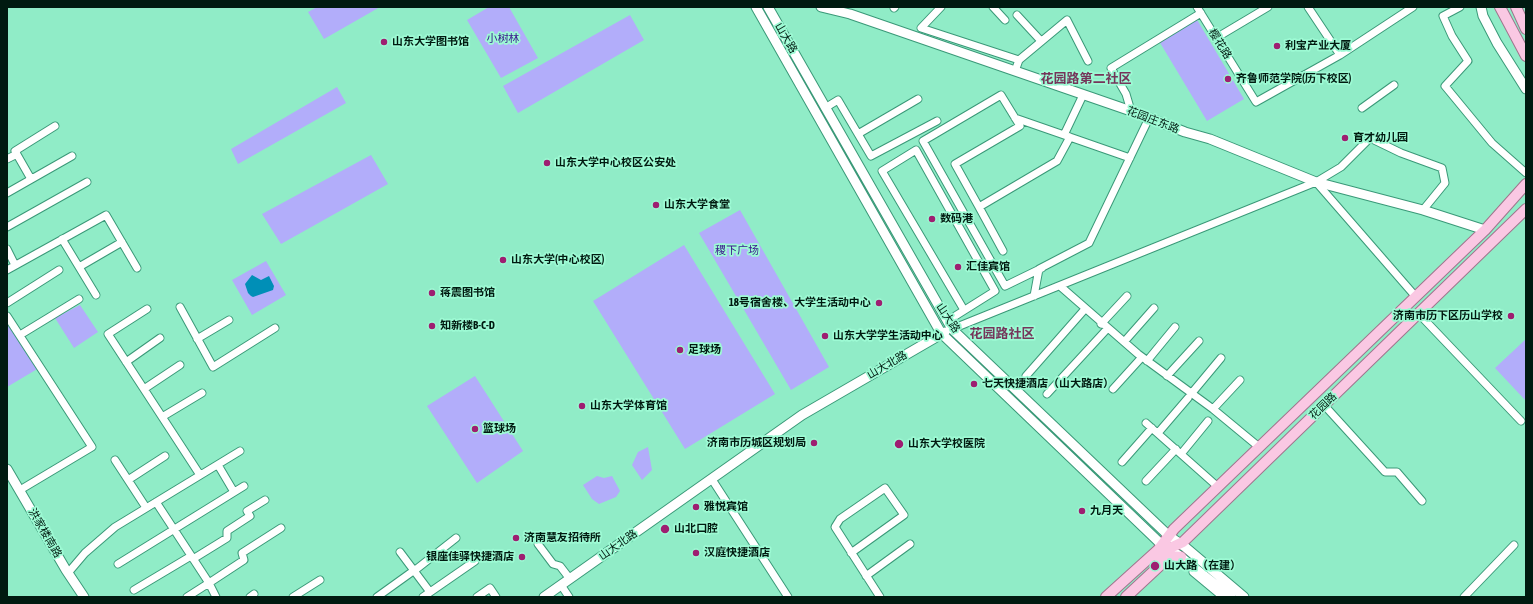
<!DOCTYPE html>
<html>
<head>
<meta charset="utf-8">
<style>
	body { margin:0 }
	#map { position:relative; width:1533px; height:604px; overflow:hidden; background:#90ecc7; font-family:"Asap Condensed",sans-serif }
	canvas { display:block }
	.frame { position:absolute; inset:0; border:8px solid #001a10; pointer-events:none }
</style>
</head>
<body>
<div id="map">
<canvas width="1533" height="604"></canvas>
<div class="frame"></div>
</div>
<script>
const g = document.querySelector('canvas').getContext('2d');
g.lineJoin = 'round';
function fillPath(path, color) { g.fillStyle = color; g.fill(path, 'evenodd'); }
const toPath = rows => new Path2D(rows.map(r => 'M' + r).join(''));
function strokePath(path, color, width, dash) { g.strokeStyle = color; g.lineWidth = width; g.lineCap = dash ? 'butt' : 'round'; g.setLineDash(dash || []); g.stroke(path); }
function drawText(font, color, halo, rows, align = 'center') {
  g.font = font + ' "Asap Condensed","Noto Sans SC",sans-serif'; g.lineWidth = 3.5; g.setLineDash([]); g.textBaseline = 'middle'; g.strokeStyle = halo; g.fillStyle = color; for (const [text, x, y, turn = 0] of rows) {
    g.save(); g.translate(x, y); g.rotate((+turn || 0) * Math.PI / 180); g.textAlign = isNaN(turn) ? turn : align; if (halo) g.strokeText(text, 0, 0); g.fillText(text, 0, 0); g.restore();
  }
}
fillPath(toPath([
	[317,7,380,7,324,39,308,12],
	[489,7,509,7,538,58,501,78,467,20],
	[630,15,644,40,518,113,503,86],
	[1196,18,1244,99,1207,121,1159,41],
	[337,87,346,103,238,164,231,149],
	[371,155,388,184,281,244,262,214],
	[740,210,829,367,791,390,699,233],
	[684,245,775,394,685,449,593,301],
	[266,261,286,295,252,315,232,280],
	[80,305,98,332,74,348,55,318],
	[7,320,39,368,7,387],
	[1526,339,1526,401,1495,368],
	[475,376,523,451,477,483,427,406],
	[648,447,652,470,642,480,632,465,638,452],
	[597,476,604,478,612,476,620,491,616,497,599,504,592,499,583,485]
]), '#b2adfa');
fillPath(toPath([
	[252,275,261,280,269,276,274,286,273,290,253,297,251,296,248,293,245,284]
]), '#008fb7');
const street = toPath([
	[941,7,921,28,1019,60],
	[993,7,1005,20],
	[1197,7,1256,102,1340,55,1413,7],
	[1308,7,1340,55],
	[1460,7,1443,16,1452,36,1468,61,1445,86,1492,143,1526,173],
	[894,8,895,7],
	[1017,15,1041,41],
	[1216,38,1268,7],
	[1015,71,1019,60,1067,20,1088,61],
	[1083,95,1064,135,1130,158],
	[825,108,838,100,871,156,937,121],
	[1362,108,1394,85],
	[1131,111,1126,94,1111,68,1201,13],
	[1015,118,1064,135],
	[858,134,918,99],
	[7,159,17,154],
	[31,179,15,151,55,126],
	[1316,182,1416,297],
	[7,193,72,156],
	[979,207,1003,251],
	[7,227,87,182],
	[62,239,96,295],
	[7,249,15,265],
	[79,267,122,242],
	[1042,268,1005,286,923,141,1001,95,1020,126,955,164,979,207,1057,161,1070,137],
	[7,270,106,215,137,268],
	[1060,286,1138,354,1213,409,1259,447],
	[1034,296,1039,269,1089,243,1149,118],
	[7,303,59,270],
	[180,307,213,367,275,328],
	[147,309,108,334,200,475],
	[1419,314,1521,421],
	[7,316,92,447,20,490],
	[952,318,995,291,916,150,882,171,964,310],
	[1101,324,1127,296],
	[952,329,1316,182,1341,167,1370,138,1401,153,1442,168,1445,183,1423,210],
	[20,335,79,299],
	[197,339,229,320],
	[1124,342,1154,308],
	[1147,361,1175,327],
	[126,362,160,338],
	[1026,376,1085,309],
	[1167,376,1199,341],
	[144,389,180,365],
	[1113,389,1142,357],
	[1047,394,1107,329],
	[1191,394,1221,358],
	[1324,405,1385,472,1397,472,1422,501],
	[1213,409,1240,380],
	[162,417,202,393],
	[1146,423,1218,487],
	[1158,433,1188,398],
	[1181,454,1208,421],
	[115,460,145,506],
	[1122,462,1152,428],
	[218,465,234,492],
	[128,480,165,456],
	[713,481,788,597],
	[1146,481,1176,449],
	[156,502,209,583,244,560,242,553,281,528],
	[538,544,553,564,560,566,570,579],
	[400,552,430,592],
	[851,553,904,515,885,488,840,519,835,527,880,597],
	[193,559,227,538,227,531,250,516,247,511,265,500],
	[118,564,244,486],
	[414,571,456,538],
	[1193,572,1223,597],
	[68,573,85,553,115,527,240,451],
	[866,576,910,544],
	[561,585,569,597],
	[134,590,191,556],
	[187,597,209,583,216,597],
	[250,597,254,594],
	[293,597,320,580],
	[377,597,416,569],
	[423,597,475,561],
	[477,597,490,588,496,597],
	[1464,597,1514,545]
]);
const secondary = toPath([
	[756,7,941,333,1162,545,1177,554,1231,597],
	[768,7,952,329,1169,536,1185,547,1244,597],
	[821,7,850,14,1131,111,1185,132,1210,139,1316,182,1423,210,1485,230],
	[1481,7,1483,16,1497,43,1526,89],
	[7,469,66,570,84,597],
	[544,597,802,415,945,332]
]);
const primary = toPath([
	[1500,7,1526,56],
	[1516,7,1526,29],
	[1158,557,1168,549,1183,542,1526,209],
	[1106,597,1158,550,1174,529,1485,230,1526,184],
	[1126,597,1170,556,1181,557]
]);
strokePath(street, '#3a9978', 9);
strokePath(secondary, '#3a9978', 11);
strokePath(primary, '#a0748d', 12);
strokePath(street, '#fff', 7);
strokePath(secondary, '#fff', 9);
strokePath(primary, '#fac8e3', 10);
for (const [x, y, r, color] of [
	[384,42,4,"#9e1e71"],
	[1277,46,4,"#9e1e71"],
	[1228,79,4,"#9e1e71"],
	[1345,138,4,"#9e1e71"],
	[547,163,4,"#9e1e71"],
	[656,205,4,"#9e1e71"],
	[932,219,4,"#9e1e71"],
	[503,260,4,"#9e1e71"],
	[958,267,4,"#9e1e71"],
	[432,293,4,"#9e1e71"],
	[879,303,4,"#9e1e71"],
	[1511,316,4,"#9e1e71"],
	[432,326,4,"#9e1e71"],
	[825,336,4,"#9e1e71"],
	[680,350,4,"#9e1e71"],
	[974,384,4,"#9e1e71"],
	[582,406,4,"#9e1e71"],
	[475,429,4,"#9e1e71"],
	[814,443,4,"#9e1e71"],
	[899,444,5,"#9e1e71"],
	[696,507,4,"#9e1e71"],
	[1082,511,4,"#9e1e71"],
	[665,529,5,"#9e1e71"],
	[516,538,4,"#9e1e71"],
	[696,553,4,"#9e1e71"],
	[522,557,4,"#9e1e71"],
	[1155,566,5,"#9e1e71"]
]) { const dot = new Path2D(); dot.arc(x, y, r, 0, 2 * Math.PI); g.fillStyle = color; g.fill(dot); strokePath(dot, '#9dfad4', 1.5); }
drawText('11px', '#001a10', '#9dfad4', [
	["山大路",786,38,60],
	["樱花路",1220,44,58],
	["花园庄东路",1153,120,21],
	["山大路",948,318,56],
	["山大北路",887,365,-30],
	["花园路",1323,406,-44],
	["洪家楼南路",45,533,60],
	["山大北路",618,545,-35]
]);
drawText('11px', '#38138b', '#9dfad4', [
	["小树林",503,39],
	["稷下广场",737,251]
]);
drawText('bold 11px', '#001a10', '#9dfad4', [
	["山东大学图书馆",392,42],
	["利宝产业大厦",1285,46],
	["齐鲁师范学院(历下校区)",1236,79],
	["育才幼儿园",1353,138],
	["山东大学中心校区公安处",555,163],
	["山东大学食堂",664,205],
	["数码港",940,219],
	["山东大学(中心校区)",511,260],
	["汇佳宾馆",966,267],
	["蒋震图书馆",440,293],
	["18号宿舍楼、大学生活动中心",871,303,"right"],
	["济南市历下区历山学校",1503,316,"right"],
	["知新楼B-C-D",440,326],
	["山东大学学生活动中心",833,336],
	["足球场",688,350],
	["七天快捷酒店（山大路店）",982,384],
	["山东大学体育馆",590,406],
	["篮球场",483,429],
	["济南市历城区规划局",806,443,"right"],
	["山东大学校医院",908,444],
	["雅悦宾馆",704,507],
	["九月天",1090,511],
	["山北口腔",674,529],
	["济南慧友招待所",524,538],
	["汉庭快捷酒店",704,553],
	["银座佳驿快捷酒店",514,557,"right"],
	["山大路（在建）",1164,566]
], 'left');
drawText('bold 13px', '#75355a', '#9dfad4', [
	["花园路第二社区",1086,79],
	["花园路社区",1002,334]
]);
</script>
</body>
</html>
